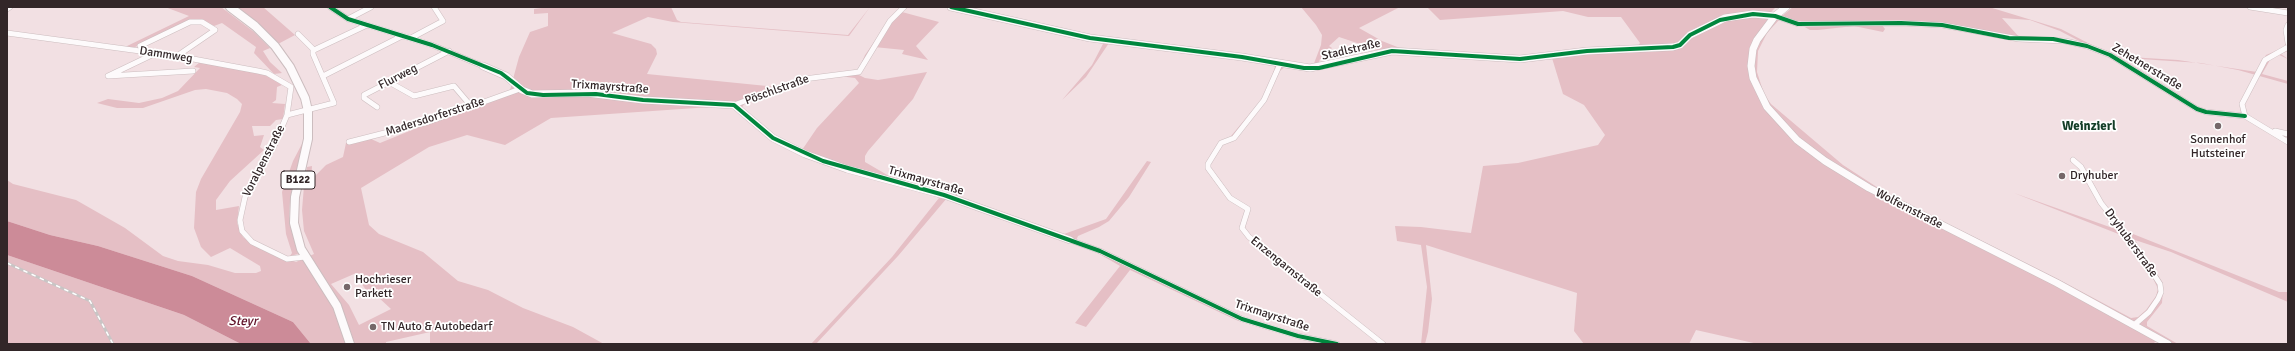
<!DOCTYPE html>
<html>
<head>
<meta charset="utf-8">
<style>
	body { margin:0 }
	#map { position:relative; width:2295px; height:351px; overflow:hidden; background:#f2e0e3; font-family:Signika,sans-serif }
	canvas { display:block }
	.frame { position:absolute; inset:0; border:8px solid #322628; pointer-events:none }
</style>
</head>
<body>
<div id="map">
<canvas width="2295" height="351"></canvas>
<div class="frame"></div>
</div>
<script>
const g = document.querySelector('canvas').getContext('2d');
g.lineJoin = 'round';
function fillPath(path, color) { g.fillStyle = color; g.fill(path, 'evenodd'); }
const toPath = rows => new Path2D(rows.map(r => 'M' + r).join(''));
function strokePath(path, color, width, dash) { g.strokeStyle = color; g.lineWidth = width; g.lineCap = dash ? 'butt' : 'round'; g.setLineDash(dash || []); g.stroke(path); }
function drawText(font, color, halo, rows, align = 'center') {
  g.font = font + ' Signika,sans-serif'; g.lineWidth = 3.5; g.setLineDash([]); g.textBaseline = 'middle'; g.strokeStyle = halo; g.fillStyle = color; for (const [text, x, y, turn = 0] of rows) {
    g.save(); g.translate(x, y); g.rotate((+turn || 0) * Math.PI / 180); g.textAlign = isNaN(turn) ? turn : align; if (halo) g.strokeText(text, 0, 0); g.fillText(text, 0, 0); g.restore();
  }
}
fillPath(toPath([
	[165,7,221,7,254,32,270,48,263,51,270,62,282,73,274,74,254,53,256,47,222,23,214,26,196,19,133,48,125,47,189,16],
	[237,7,263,7,295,35,278,44],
	[549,7,671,7,677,20,681,22,848,35,870,7,849,36,673,22,648,17,612,33,651,44,656,49,657,54,647,74,777,87,809,76,858,71,865,55,890,19,903,7,907,7,902,12,939,22,916,46,928,60,902,54,904,50,874,47,869,55,859,75,865,78,878,80,927,72,913,99,868,151,865,156,865,162,889,176,950,193,959,192,957,196,977,204,1056,233,1064,234,1106,219,1147,161,1151,162,1129,197,1109,221,1099,227,1078,236,1075,243,1100,253,1173,287,1231,316,1274,332,1236,320,1130,270,1086,327,1075,323,1120,266,1096,252,947,198,898,256,816,344,811,344,892,257,939,198,920,190,826,164,791,150,768,136,739,111,725,106,551,118,505,145,467,135,429,147,361,188,369,225,379,234,423,252,458,281,488,290,523,308,573,327,604,344,430,344,430,332,386,342,386,344,311,344,293,322,192,276,98,246,50,235,7,221,7,180,13,184,76,200,125,228,163,256,178,261,208,265,235,273,256,273,261,271,260,266,230,248,211,257,201,247,194,228,196,192,201,179,240,112,242,104,237,99,227,93,206,89,195,90,143,108,117,108,97,103,108,99,139,103,162,98,178,91,200,68,194,67,200,62,262,73,272,77,282,85,277,87,276,100,272,103,285,104,283,119,276,120,270,126,252,126,254,136,264,135,260,147,264,150,230,181,216,200,216,210,239,206,237,223,243,237,260,249,296,262,314,254,304,231,302,210,304,186,307,167,312,166,311,180,326,165,343,157,346,143,369,138,380,143,510,90,519,57,530,32,548,26,548,13,534,14,534,9],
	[839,76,855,78,859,83,817,128,802,150,775,137,742,108,744,104,796,83,815,78],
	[354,274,370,295,378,297,391,309,359,325,349,305,331,284],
	[946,7,957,7,1061,31,1114,41,1230,54,1306,67,1313,66,1321,45,1322,35,1316,25,1301,7,1400,7,1359,28,1382,41,1405,50,1516,58,1638,46,1640,43,1621,17,1588,17,1563,11,1440,20,1427,7,1776,7,1771,12,1779,20,1767,33,1758,51,1757,72,1764,94,1771,104,1843,165,1886,193,2056,278,2131,318,2138,317,2146,310,2156,296,2158,289,2147,265,2126,237,2014,193,2121,231,2108,214,2113,215,2128,232,2279,292,2288,292,2288,302,2171,252,2135,240,2162,282,2163,289,2162,303,2147,322,2147,326,2178,344,2155,342,2153,344,1758,344,1696,330,1689,344,1584,344,1574,331,1577,293,1426,245,1432,299,1428,332,1425,344,1421,344,1427,287,1421,245,1397,241,1395,226,1421,227,1471,233,1483,166,1518,163,1598,145,1605,135,1584,105,1563,94,1552,58,1506,60,1405,53,1379,55,1381,52,1378,50,1339,37,1329,46,1332,48,1330,50,1322,59,1320,59,1317,69,1285,67,1277,73,1269,96,1232,141,1231,136,1266,94,1275,67,1273,64,1235,57,1109,43,1086,77,1062,100,1092,65,1104,42],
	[1793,7,1989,7,2061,29,2113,56,2178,60,2257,72,2266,55,2285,47,2285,24,2288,25,2288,51,2281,54,2288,59,2277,54,2270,60,2262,74,2288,81,2288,84,2238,70,2201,63,2110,57,2060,31,2030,20,2002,18,2020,38,1943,25,1826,21,1799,22,1782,16],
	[1882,25,1885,29,1883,32,1854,26,1818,30,1810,30,1803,26],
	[305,138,290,201,289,217,298,254,290,256,292,253,286,234,282,192,293,161],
	[7,255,184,315,241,344,7,344]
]), '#e5bfc5');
fillPath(toPath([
	[7,221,50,235,98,246,192,276,293,322,311,344,241,344,184,315,7,255]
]), '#cc8b98');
const street = toPath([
	[330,7,348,19,432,45,483,66],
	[2250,7,2288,13],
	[7,9,10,7],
	[1775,16,1798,24,1901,23,1942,25,2019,39,2065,41,2087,46,2110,55,2197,109,2206,112,2245,116],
	[348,19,371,7],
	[2288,25,2286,30,2288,43],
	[7,33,177,56,258,71,267,73,291,87,287,115,274,146,245,197,240,220,242,231,252,242,287,259,305,257],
	[411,38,443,21,434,7],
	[140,46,190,22,202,22,215,30,177,56],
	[2288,47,2265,60,2242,104,2245,116,2288,142],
	[314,50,367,25],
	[156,53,108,76,193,71],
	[1280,64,1264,100,1234,138,1221,143,1208,164,1208,168,1230,198,1248,209,1242,228,1249,237,1383,344],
	[323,76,402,36],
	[389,82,414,96,454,86,471,106],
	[734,105,804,79,859,72,890,21,904,7],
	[377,107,364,98,364,95,449,51],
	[287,115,334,103,313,54,313,49,298,34],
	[2275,131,2288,134],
	[349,142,428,122,520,89],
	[2073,160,2081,167,2101,203,2136,247,2160,284,2161,292,2158,299,2149,312,2134,325],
	[1070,240,1100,251,1242,319,1298,336,1337,344]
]);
const secondary = toPath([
	[951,7,1090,38,1242,57,1310,68,1392,51,1520,59,1587,51,1673,47,1680,45,1690,35,1725,18,1753,14,1775,16],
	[1786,7,1775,16,1757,40,1753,49,1751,66,1753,78,1767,107,1797,140,1825,161,1869,188,2057,283,2168,344],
	[483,66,506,76,522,90,532,94,587,93,643,100,734,105,773,138,805,154,847,169,944,195,1070,240]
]);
const primary = toPath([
	[230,7,255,26,275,46,290,67,305,98,308,111,308,139,295,197,294,223,301,249,337,306,350,344]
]);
strokePath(street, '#ccbdbf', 6);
strokePath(secondary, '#ccbdbf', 8);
strokePath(primary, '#ccbdbf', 10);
strokePath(street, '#fdfafb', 5);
strokePath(secondary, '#fdfafb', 7);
strokePath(primary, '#fdfafb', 8);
const rail = toPath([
	[7,263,90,301,113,344]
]);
strokePath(rail, '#c9c5c5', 3);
strokePath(rail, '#fff', 1.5, [4.5]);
strokePath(toPath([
	[330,7,348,19,432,45,501,73,527,93,543,95,596,94,643,100,734,105,773,138,823,161,944,195,1100,251,1242,319,1298,336,1337,344],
	[951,7,1090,38,1242,57,1304,68,1319,68,1392,51,1520,59,1587,51,1673,47,1680,45,1690,35,1720,20,1753,14,1775,16,1798,24,1901,23,1942,25,2009,38,2053,39,2087,46,2110,55,2197,109,2206,112,2245,116]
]), '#00873e', 4);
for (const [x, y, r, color] of [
	[2218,126,4,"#756769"],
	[2062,176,4,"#756769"],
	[347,287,4,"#756769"],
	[373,327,4,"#756769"]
]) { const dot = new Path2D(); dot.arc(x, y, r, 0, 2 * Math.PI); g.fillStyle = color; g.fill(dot); strokePath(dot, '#fff', 1.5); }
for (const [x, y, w] of [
	[298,180,34]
]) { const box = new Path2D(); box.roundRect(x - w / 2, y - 9, w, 18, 3); g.fillStyle = '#fff'; g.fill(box); strokePath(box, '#322628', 1); }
drawText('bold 11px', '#322628', null, [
	["B122",298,180]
]);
drawText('12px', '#322628', '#fff', [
	["Stadlstraße",1351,50,-13],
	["Dammweg",166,55,9],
	["Zehetnerstraße",2147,67,31],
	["Flurweg",398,77,-27],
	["Trixmayrstraße",610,87,4],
	["Pöschlstraße",777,90,-20],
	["Madersdorferstraße",435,117,-18],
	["Voralpenstraße",264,161,-63],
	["Trixmayrstraße",926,181,16],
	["Wolfernstraße",1909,209,27],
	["Dryhuberstraße",2131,243,54],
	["Enzengarnstraße",1286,267,39],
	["Trixmayrstraße",1272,316,18]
]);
drawText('12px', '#322628', '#fff', [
	["Sonnenhof",2218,140,"center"],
	["Hutsteiner",2218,154,"center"],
	["Dryhuber",2070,176],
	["Hochrieser",355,280],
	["Parkett",355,294],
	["TN Auto & Autobedarf",381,327]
], 'left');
drawText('bold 13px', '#133d27', '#fff', [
	["Weinzierl",2089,127]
]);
drawText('italic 13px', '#61132a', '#fff', [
	["Steyr",243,322]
]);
</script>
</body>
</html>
